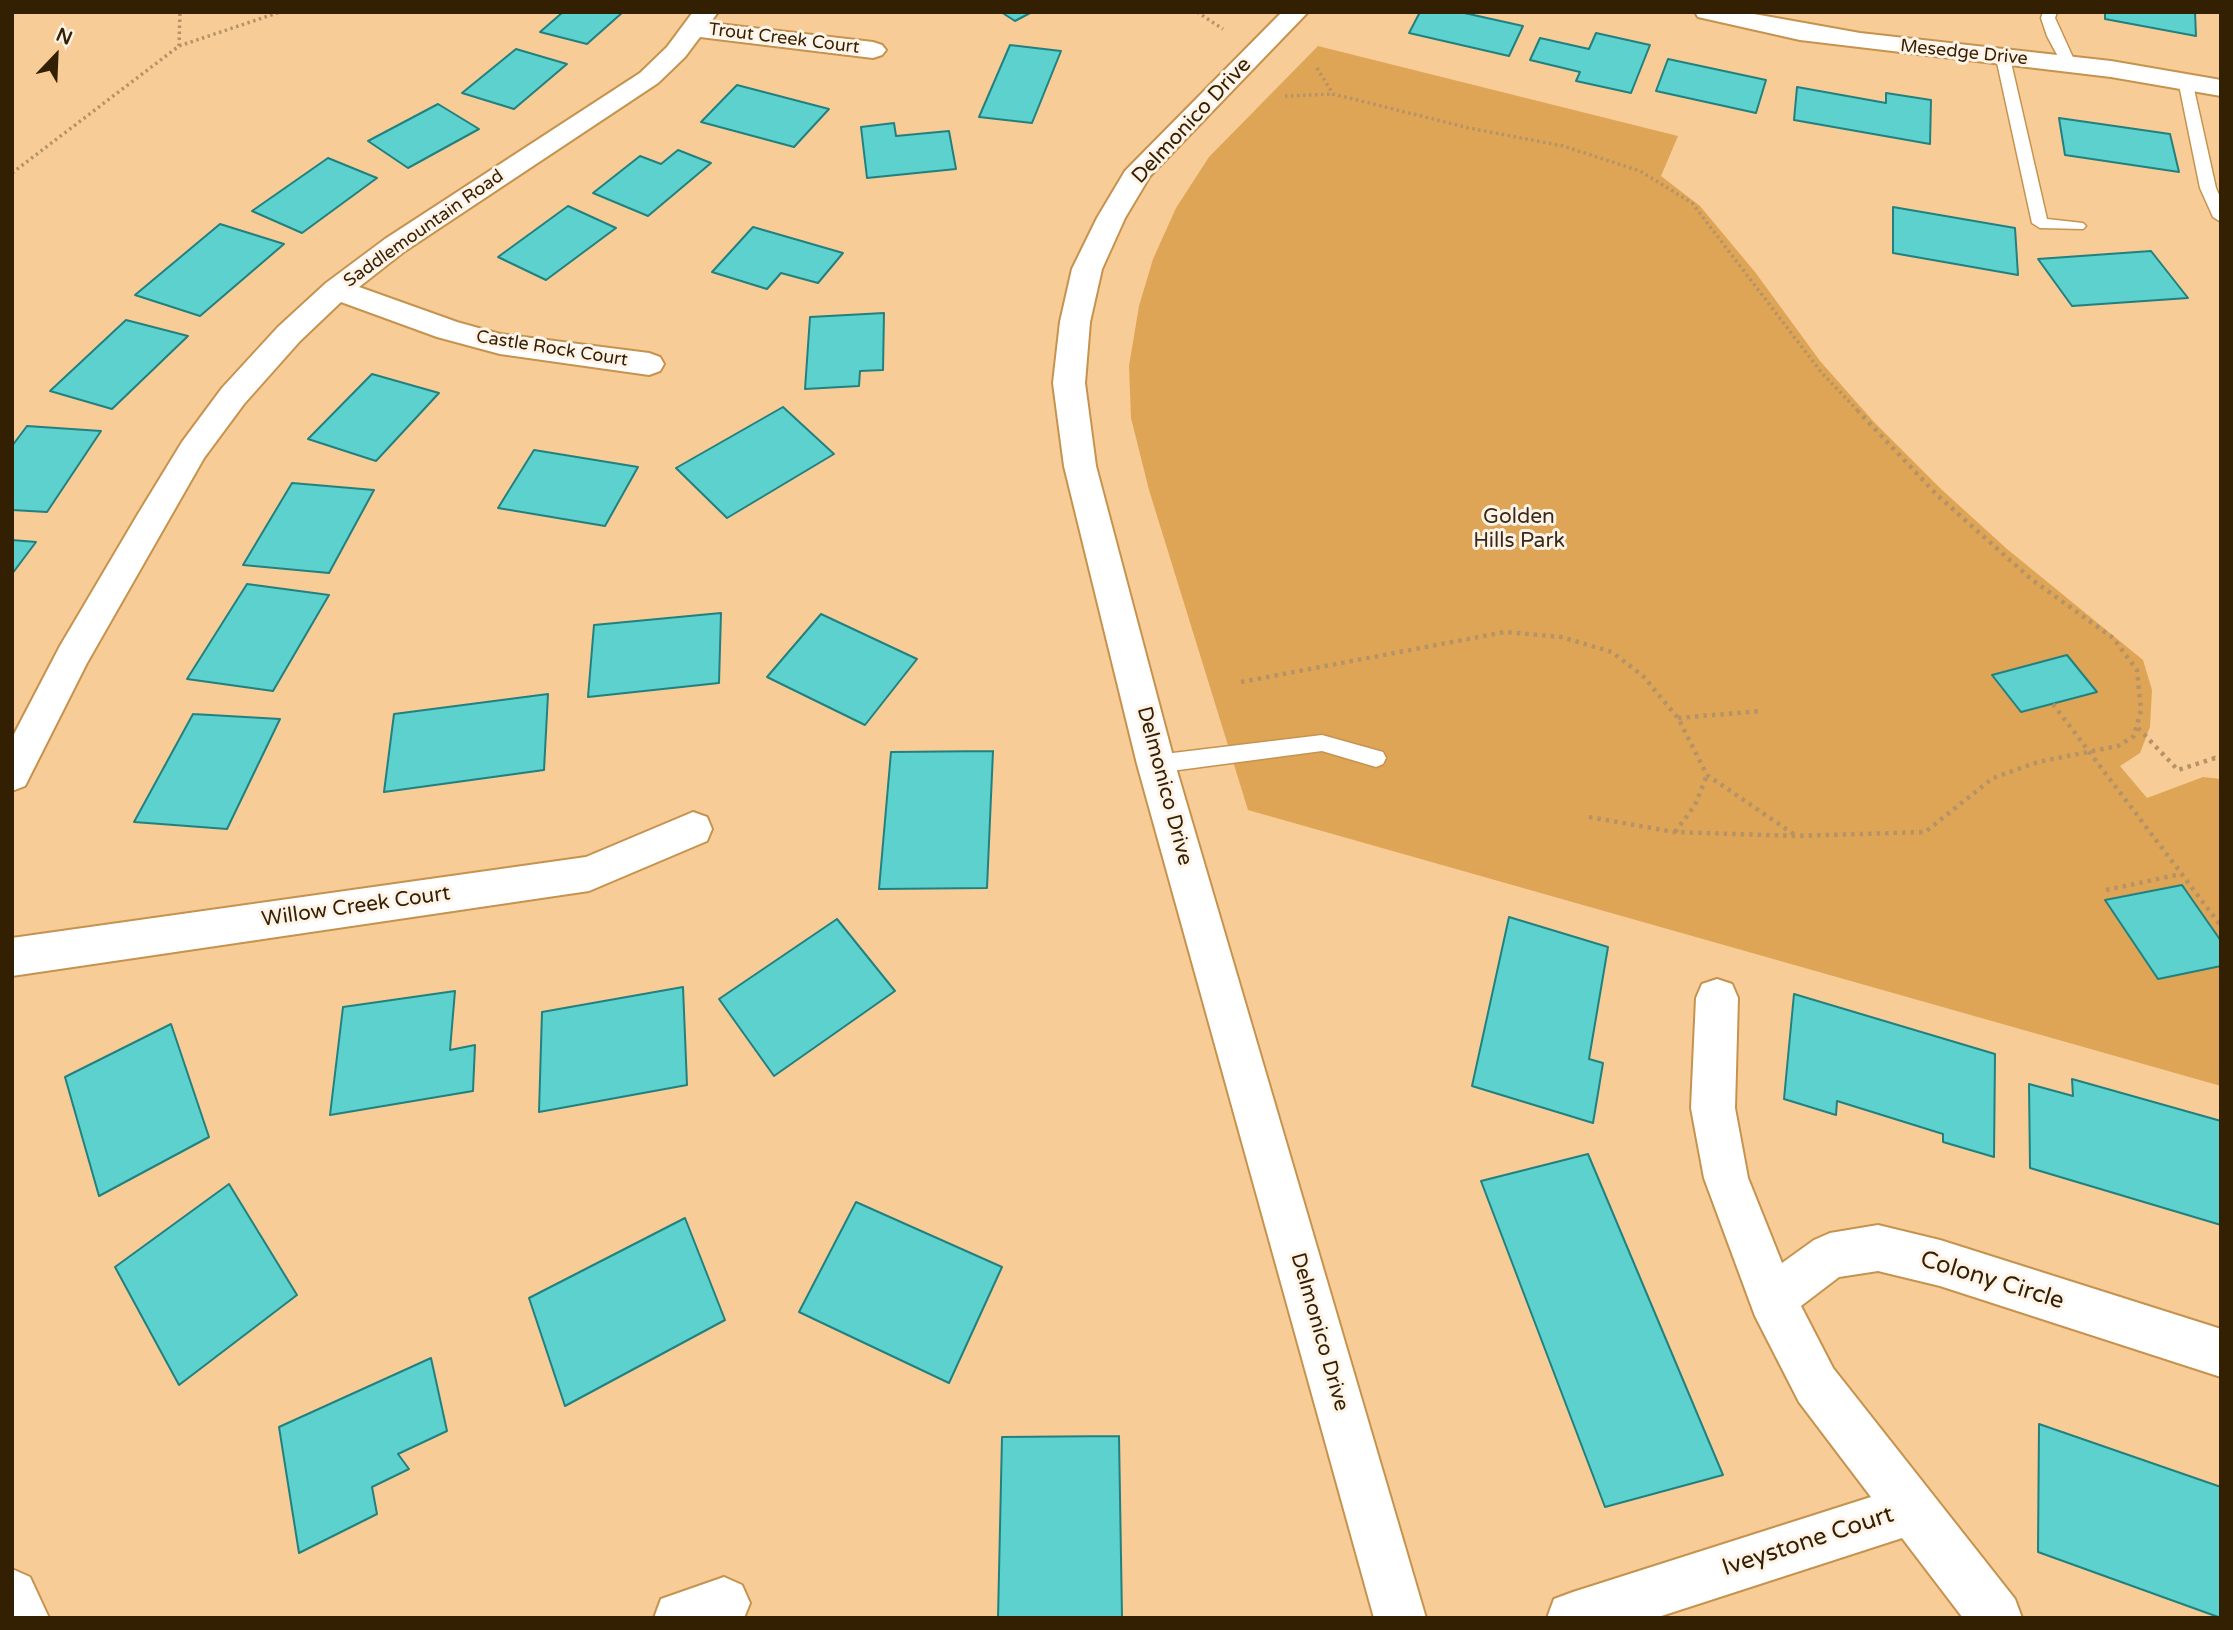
<!DOCTYPE html>
<html>
<head>
<meta charset="utf-8">
<style>
	body { margin:0 }
	#map { position:relative; width:2233px; height:1630px; overflow:hidden; background:#f7cc97; font-family:"Varela Round",sans-serif }
	canvas { display:block }
	.frame { position:absolute; inset:0; border:14px solid #331f02; pointer-events:none }
	.north { position:absolute; left:21px; top:21px; width:70px; height:70px; -webkit-text-stroke:5px #fef3e6; paint-order:stroke; rotate:23deg; font-size:19px; font-weight:700; line-height:28px; text-align:center; color:#331f02 }
	.north::after { content:''; display:block; margin:auto; width:24px; height:32px; background:#331f02; clip-path:polygon(50% 0,100% 100%,50% 72%,0 100%) }
</style>
</head>
<body>
<div id="map">
<canvas width="2233" height="1630"></canvas>
<div class="frame"></div>
<div class="north">N</div>
</div>
<script>
const g = document.querySelector('canvas').getContext('2d');
g.lineJoin = 'round';
function fillPath(path, color) { g.fillStyle = color; g.fill(path, 'evenodd'); }
const toPath = rows => new Path2D(rows.map(r => 'M' + r).join(''));
function strokePath(path, color, width, dash) { g.strokeStyle = color; g.lineWidth = width; g.lineCap = dash ? 'butt' : 'round'; g.setLineDash(dash || []); g.stroke(path); }
function drawText(font, color, halo, rows, align = 'center') {
  g.font = font + ' "Varela Round",sans-serif'; g.lineWidth = 6; g.setLineDash([]); g.textBaseline = 'middle'; g.strokeStyle = halo; g.fillStyle = color; for (const [text, x, y, turn = 0] of rows) {
    g.save(); g.translate(x, y); g.rotate((+turn || 0) * Math.PI / 180); g.textAlign = isNaN(turn) ? turn : align; if (halo) g.strokeText(text, 0, 0); g.fillText(text, 0, 0); g.restore();
  }
}
fillPath(toPath([
	[1318,46,1678,136,1661,176,1700,206,1755,272,1820,361,1874,422,1941,489,2007,549,2143,660,2152,690,2150,727,2140,753,2120,766,2147,798,2203,777,2221,779,2221,1086,1248,810,1149,490,1131,418,1129,366,1139,306,1153,259,1176,208,1209,157]
]), '#dfa557');
const building = toPath([
	[563,12,623,12,587,44,540,32,563,12],
	[1001,12,1032,12,1015,21,1001,12],
	[1420,12,1460,12,1523,26,1509,56,1409,33,1420,12],
	[2105,12,2195,12,2196,36,2105,19,2105,12],
	[1596,33,1650,45,1631,93,1576,81,1580,72,1530,60,1540,38,1589,49,1596,33],
	[1010,45,1061,51,1032,123,979,117,1010,45],
	[516,49,567,64,514,109,462,93,516,49],
	[1668,59,1766,80,1756,113,1656,91,1668,59],
	[737,85,829,109,794,147,701,122,737,85],
	[1797,87,1886,103,1886,93,1931,100,1930,144,1794,120,1797,87],
	[438,104,479,129,408,168,368,141,438,104],
	[2059,118,2170,134,2179,172,2065,155,2059,118],
	[894,123,896,136,949,131,956,169,867,178,861,127,894,123],
	[678,150,711,163,648,216,593,193,640,156,661,164,678,150],
	[328,158,377,178,302,233,252,211,328,158],
	[568,206,616,228,546,280,498,257,568,206],
	[1893,207,2015,228,2018,275,1893,253,1893,207],
	[220,224,284,244,200,316,135,295,220,224],
	[753,227,843,253,818,283,781,273,767,289,712,272,753,227],
	[2151,251,2188,298,2072,306,2038,259,2151,251],
	[884,313,883,370,860,371,859,386,805,389,810,317,884,313],
	[126,320,188,336,112,409,50,391,126,320],
	[372,374,439,393,376,461,308,439,372,374],
	[783,407,834,454,727,518,676,468,783,407],
	[27,426,101,431,47,512,12,510,12,446,27,426],
	[534,450,638,467,605,526,498,508,534,450],
	[292,483,374,490,329,573,243,565,292,483],
	[12,540,36,542,12,574,12,540],
	[247,584,329,595,273,691,187,679,247,584],
	[721,613,719,683,588,697,594,625,721,613],
	[821,614,917,659,865,725,767,677,821,614],
	[2067,655,2097,692,2021,712,1992,675,2067,655],
	[548,694,544,770,384,792,394,714,548,694],
	[193,714,280,719,227,829,134,822,193,714],
	[993,751,987,888,879,889,891,752,993,751],
	[2182,885,2221,941,2221,966,2158,979,2105,900,2182,885],
	[1509,917,1608,947,1589,1059,1603,1063,1593,1123,1472,1086,1509,917],
	[837,919,895,991,774,1076,719,999,837,919],
	[683,987,687,1085,539,1112,542,1012,683,987],
	[455,991,450,1050,475,1045,473,1091,330,1115,343,1007,455,991],
	[1794,994,1995,1054,1994,1157,1943,1142,1943,1134,1837,1101,1836,1115,1784,1099,1794,994],
	[171,1024,209,1137,99,1196,65,1077,171,1024],
	[2072,1079,2221,1121,2221,1225,2030,1168,2029,1084,2073,1096,2072,1079],
	[1588,1154,1723,1475,1605,1507,1481,1181,1588,1154],
	[229,1184,297,1295,179,1385,115,1267,229,1184],
	[856,1202,1002,1267,949,1383,799,1312,856,1202],
	[685,1218,725,1320,565,1406,529,1298,685,1218],
	[431,1358,447,1431,398,1454,409,1469,372,1487,377,1514,299,1553,279,1427,431,1358],
	[2039,1424,2221,1487,2221,1618,2038,1552,2039,1424],
	[1119,1436,1122,1617,998,1618,1002,1437,1119,1436]
]);
fillPath(building, '#5cd1cd');
strokePath(building, '#22817e', 2);
const lane = toPath([
	[2043,12,2057,12,2055,18,2076,64,2074,67,2069,68,2062,64,2047,36,2041,18,2043,12],
	[2003,54,2010,58,2047,219,2083,223,2086,226,2083,229,2040,228,2032,223,1996,58,2003,54],
	[2185,76,2192,80,2216,188,2221,199,2221,222,2213,217,2200,188,2178,80,2185,76],
	[1322,735,1383,752,1386,758,1383,764,1376,767,1322,751,1156,773,1149,770,1146,764,1149,758,1156,755,1322,735]
]);
const street = toPath([
	[693,12,718,12,710,23,873,42,882,45,886,50,882,55,873,58,700,37,685,57,658,83,405,251,359,287,457,322,500,334,649,353,660,357,664,364,660,371,649,375,500,354,437,337,341,302,300,341,244,404,204,458,87,663,25,786,12,791,12,738,60,646,138,514,182,442,222,388,278,327,326,283,385,239,640,73,667,47,693,12],
	[1695,12,1743,12,1860,33,2111,61,2221,80,2221,96,2111,77,1800,40,1698,17,1695,12],
	[693,812,707,817,712,829,707,841,589,891,12,976,12,938,586,857,693,812],
	[1717,979,1732,984,1738,998,1735,1108,1748,1178,1782,1263,1814,1240,1830,1233,1878,1225,1940,1240,2221,1329,2221,1377,1940,1286,1878,1271,1839,1277,1801,1306,1833,1368,2015,1599,2022,1618,1963,1618,1902,1538,1655,1618,1547,1618,1554,1599,1573,1592,1871,1497,1799,1402,1755,1316,1704,1178,1691,1108,1696,998,1702,984,1717,979],
	[12,1569,30,1577,49,1618,12,1618,12,1569],
	[724,1577,742,1585,750,1603,744,1618,654,1618,661,1599,724,1577]
]);
const secondary = toPath([
	[1282,12,1308,12,1150,176,1125,218,1102,269,1090,322,1085,383,1096,466,1175,764,1426,1618,1374,1618,1137,764,1064,466,1053,383,1060,322,1072,269,1097,218,1125,171,1282,12]
]);
strokePath(lane, '#c6934f', 3);
strokePath(street, '#c6934f', 4);
strokePath(secondary, '#c6934f', 4);
strokePath(toPath([
	[1197,12,1223,29],
	[179,46,180,12],
	[1317,68,1333,94,1469,128,1563,146,1640,171,1692,203,1821,372,1860,413],
	[1285,96,1333,94],
	[12,173,179,46,280,12]
]), '#b69366', 3.5, [2.5, 3.5]);
strokePath(toPath([
	[1241,682,1505,632,1561,637,1612,652,1643,676,1678,718,1707,775,1795,835],
	[2053,704,2221,926],
	[1678,718,1761,711],
	[2138,728,2178,770,2215,758,2221,760],
	[1589,817,1674,832,1796,836,1925,832,1993,778,2038,762,2118,746,2134,736,2141,710,2137,670,2113,638,2031,579,1937,495,1858,411],
	[1675,832,1695,805,1707,775],
	[2106,890,2181,874]
]), '#b69366', 4.5, [3.5, 5]);
fillPath(lane, '#fff');
fillPath(street, '#fff');
fillPath(secondary, '#fff');
drawText('18px', '#331f02', '#fef3e6', [
	["Trout Creek Court",784,39,7],
	["Mesedge Drive",1964,53,6],
	["Saddlemountain Road",424,229,-35],
	["Castle Rock Court",552,349,9]
]);
drawText('21px', '#331f02', '#fef3e6', [
	["Delmonico Drive",1192,121,-47],
	["Delmonico Drive",1164,786,75],
	["Willow Creek Court",356,907,-8],
	["Delmonico Drive",1319,1332,74]
]);
drawText('21px', '#382a19', '#fef3e6', [
	["Golden",1519,517],
	["Hills Park",1519,541]
]);
drawText('24px', '#331f02', '#fef3e6', [
	["Colony Circle",1992,1281,17],
	["Iveystone Court",1808,1542,-18]
]);
</script>
</body>
</html>
